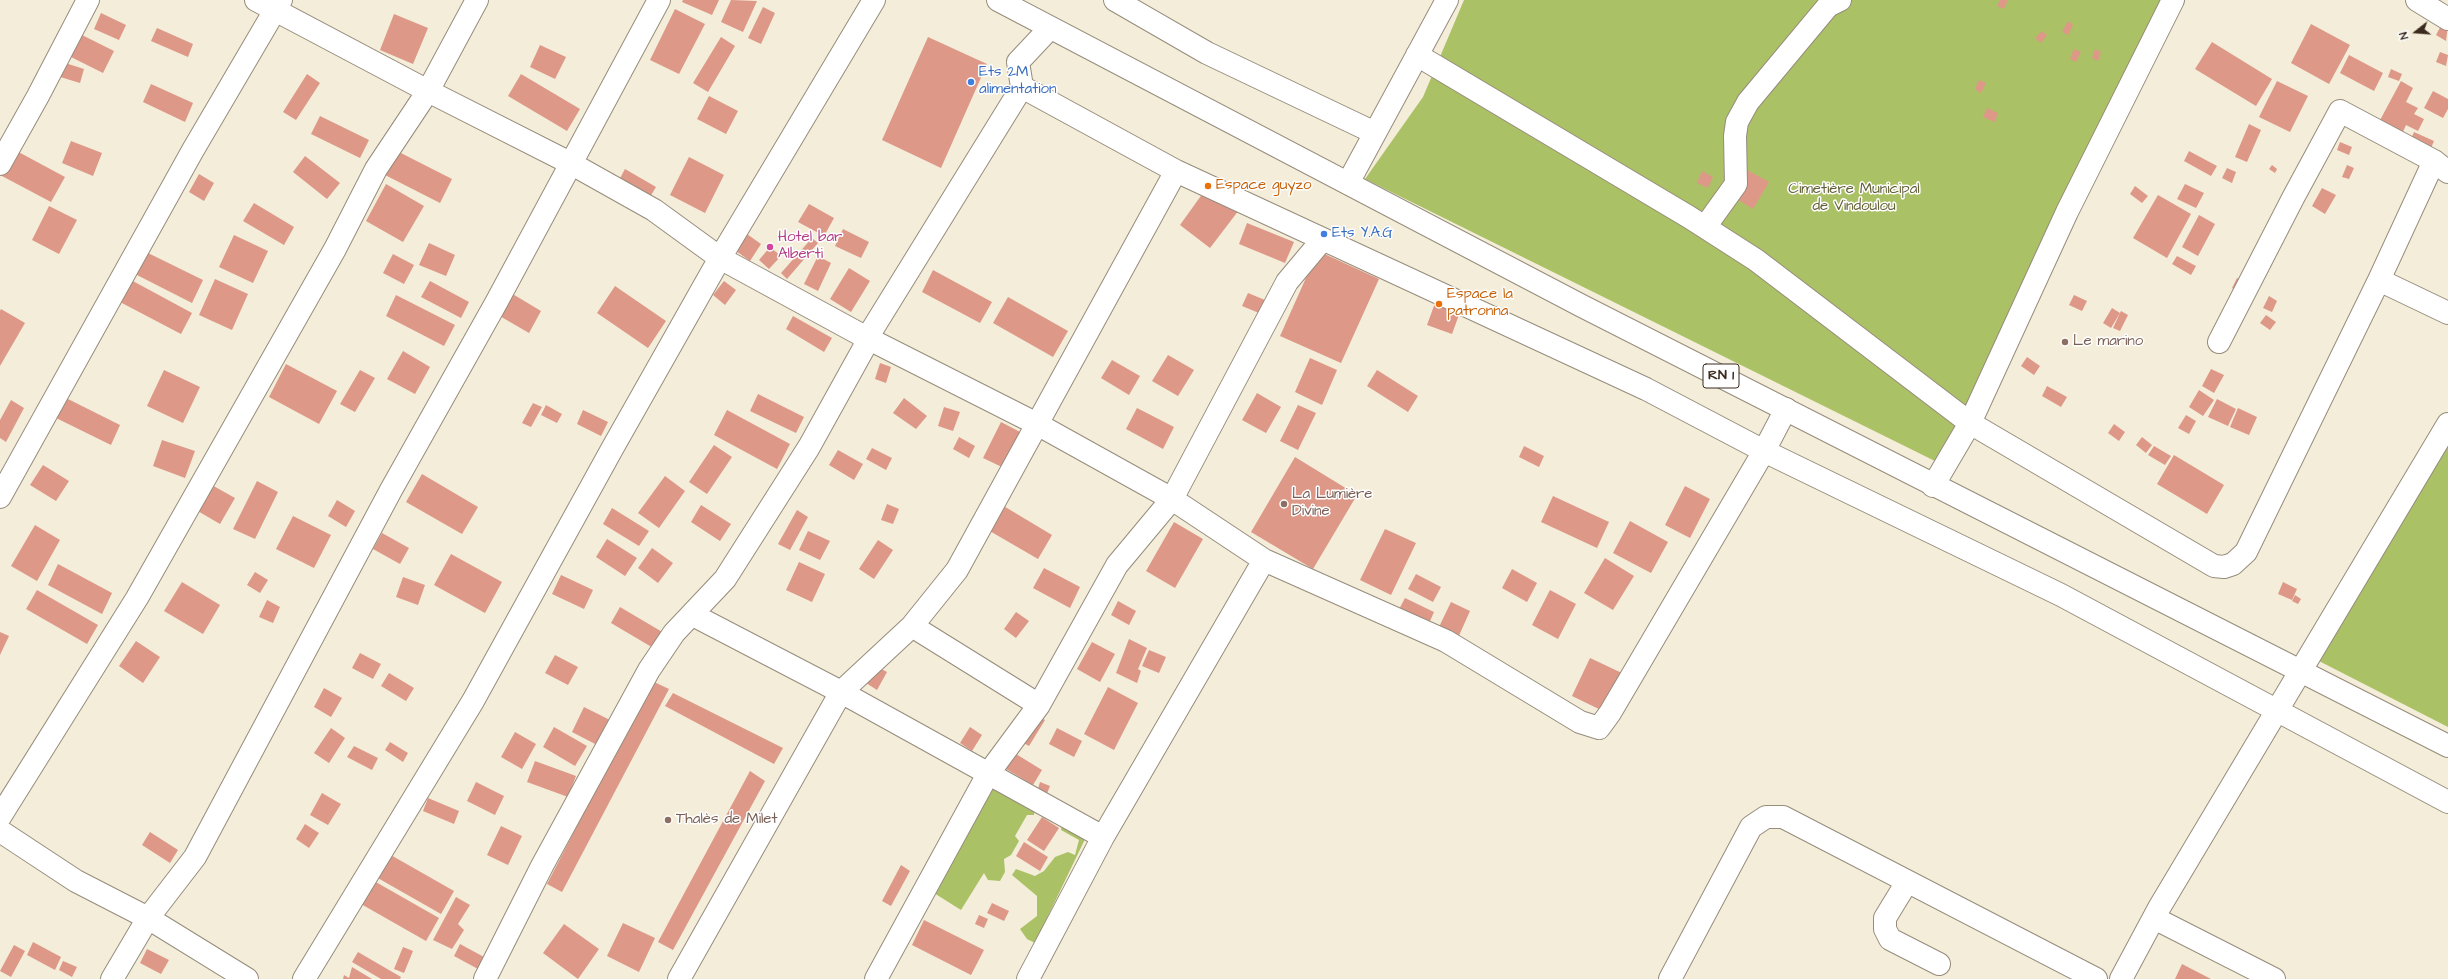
<!DOCTYPE html>
<html>
<head>
<meta charset="utf-8">
<style>
	body { margin:0 }
	#map { position:relative; width:2448px; height:979px; overflow:hidden; background:#f3edd9; font-family:"Architects Daughter",sans-serif }
	canvas { display:block }
	.north { position:absolute; left:2396px; top:12px; width:40px; height:40px; -webkit-text-stroke:3px #fff; paint-order:stroke; rotate:253deg; font-size:11px; font-weight:700; line-height:16px; text-align:center; color:#3b2a1e }
	.north::after { content:''; display:block; margin:auto; width:14px; height:18px; background:#3b2a1e; clip-path:polygon(50% 0,100% 100%,50% 72%,0 100%) }
</style>
</head>
<body>
<div id="map">
<canvas width="2448" height="979"></canvas>
<div class="north">N</div>
</div>
<script>
const g = document.querySelector('canvas').getContext('2d');
g.lineJoin = 'round';
function fillPath(path, color) { g.fillStyle = color; g.fill(path, 'evenodd'); }
const toPath = rows => new Path2D(rows.map(r => 'M' + r).join(''));
function strokePath(path, color, width, dash) { g.strokeStyle = color; g.lineWidth = width; g.lineCap = dash ? 'butt' : 'round'; g.setLineDash(dash || []); g.stroke(path); }
function drawText(font, color, halo, rows, align = 'center') {
  g.font = font + ' "Architects Daughter",sans-serif'; g.lineWidth = 3; g.setLineDash([]); g.textBaseline = 'middle'; g.strokeStyle = halo; g.fillStyle = color; for (const [text, x, y, turn = 0] of rows) {
    g.save(); g.translate(x, y); g.rotate((+turn || 0) * Math.PI / 180); g.textAlign = isNaN(turn) ? turn : align; if (halo) g.strokeText(text, 0, 0); g.fillText(text, 0, 0); g.restore();
  }
}
fillPath(toPath([
	[1464,0,2176,0,1945,466,1365,179,1423,97],
	[2448,428,2448,727,2319,661],
	[991,780,1035,804,1034,815,1027,815,1015,836,1019,841,1011,855,1004,859,1005,872,1000,881,988,880,984,873,961,910,926,888],
	[1062,825,1086,837,1035,943,1027,939,1020,929,1037,916,1037,896,1012,875,1016,869,1035,876,1044,871,1055,857,1068,852,1075,855,1079,840,1061,830]
]), '#abc165');
fillPath(toPath([
	[683,0,719,0,712,15,682,2],
	[731,0,757,1,743,32,721,22],
	[2000,0,2008,0,2004,9,1997,6],
	[763,7,775,13,761,44,748,38],
	[675,9,705,24,679,74,650,60],
	[101,13,126,25,119,40,94,29],
	[394,14,428,28,413,64,380,50],
	[2068,21,2073,25,2068,35,2062,32],
	[2443,22,2448,25,2446,41,2436,35],
	[2311,24,2350,45,2329,84,2291,63],
	[157,28,193,44,188,57,151,41],
	[2042,31,2047,35,2041,43,2035,38],
	[80,34,114,51,103,73,69,56],
	[721,37,735,46,708,92,693,83],
	[928,37,987,64,941,168,882,140],
	[2212,42,2272,79,2256,106,2195,69],
	[540,45,566,57,555,79,530,67],
	[2074,49,2081,52,2076,62,2070,59],
	[2095,49,2101,52,2098,61,2092,58],
	[2440,52,2448,55,2446,66,2436,62],
	[2349,55,2383,73,2374,91,2340,73],
	[62,62,84,69,80,83,57,76],
	[2391,69,2402,74,2399,81,2388,77],
	[307,74,320,83,296,120,283,112],
	[521,74,580,109,567,131,508,96],
	[1979,80,1986,83,1981,93,1975,89],
	[2277,81,2308,96,2290,132,2259,117],
	[2401,81,2413,88,2406,102,2418,108,2414,114,2424,119,2418,131,2406,125,2402,134,2379,122],
	[151,84,193,103,185,122,143,102],
	[2433,91,2448,99,2448,109,2443,118,2424,108],
	[709,96,738,111,726,134,697,119],
	[1987,108,1998,113,1995,122,1983,117],
	[320,116,369,140,360,158,311,134],
	[2249,124,2261,130,2247,162,2235,157],
	[2414,132,2434,141,2428,155,2408,146],
	[71,141,102,153,93,176,62,163],
	[2340,142,2352,147,2349,155,2337,150],
	[13,149,65,177,51,202,0,175],
	[397,151,452,179,440,203,385,175],
	[2189,151,2217,166,2211,176,2184,161],
	[305,156,340,183,327,199,293,172],
	[689,157,724,175,705,213,670,195],
	[2272,165,2277,169,2275,173,2269,169],
	[2347,165,2354,168,2349,179,2342,177],
	[2227,168,2236,172,2232,183,2222,178],
	[625,169,656,187,650,197,619,180],
	[1747,170,1769,182,1753,209,1732,196],
	[1702,171,1713,177,1708,188,1697,183],
	[199,174,214,183,204,201,189,192],
	[386,184,424,206,403,242,366,221],
	[2185,184,2204,193,2196,208,2177,199],
	[1208,186,1239,210,1210,248,1180,225],
	[2135,186,2148,196,2142,203,2130,194],
	[2322,188,2336,195,2325,214,2312,206],
	[2158,195,2191,214,2167,258,2133,238],
	[254,203,294,227,284,245,243,221],
	[809,204,834,218,824,236,798,222],
	[49,206,77,220,59,254,32,240],
	[2199,215,2215,224,2198,256,2182,247],
	[1247,223,1294,242,1285,263,1239,244],
	[843,229,869,242,861,258,835,246],
	[747,234,761,244,750,261,736,251],
	[234,235,268,251,253,283,219,267],
	[812,238,818,243,787,279,781,273],
	[429,243,455,255,446,276,419,265],
	[770,247,781,256,769,269,759,260],
	[1318,251,1379,279,1341,363,1280,336],
	[146,252,203,280,192,303,135,274],
	[393,254,414,265,404,284,383,273],
	[818,256,831,263,818,291,804,284],
	[2177,256,2196,266,2191,275,2172,264],
	[849,268,870,281,851,312,830,299],
	[933,270,992,302,980,323,922,292],
	[2237,278,2247,284,2241,293,2232,288],
	[215,279,248,294,232,330,199,315],
	[131,280,192,313,181,334,120,302],
	[430,281,469,302,461,318,421,297],
	[724,281,736,290,725,305,713,295],
	[615,286,666,321,648,348,597,313],
	[511,293,541,311,529,333,498,315],
	[1248,293,1265,300,1259,313,1242,306],
	[396,295,455,325,444,346,386,316],
	[2074,295,2087,301,2082,311,2069,305],
	[2269,296,2277,301,2272,312,2263,308],
	[1008,297,1068,331,1053,357,993,323],
	[1435,303,1460,312,1452,334,1427,325],
	[2112,308,2120,313,2111,328,2103,323],
	[1,309,25,323,0,366,0,311],
	[2121,311,2128,315,2120,331,2113,328],
	[2266,315,2276,322,2270,330,2260,323],
	[793,316,832,338,824,352,786,329],
	[403,351,430,367,415,394,387,379],
	[1168,355,1194,370,1178,396,1152,381],
	[2027,357,2040,366,2034,375,2021,366],
	[1310,358,1337,370,1322,405,1295,392],
	[1112,360,1140,376,1129,395,1101,378],
	[880,363,891,367,886,383,875,379],
	[286,364,337,391,319,424,269,397],
	[2211,369,2224,375,2214,393,2202,386],
	[164,370,200,387,183,423,147,406],
	[360,370,375,378,355,412,340,404],
	[1377,370,1418,396,1408,412,1367,386],
	[2047,386,2067,397,2061,407,2042,396],
	[2199,390,2214,400,2203,416,2189,407],
	[1257,393,1281,407,1266,433,1242,420],
	[758,394,804,417,796,433,750,411],
	[64,397,120,425,111,445,54,417],
	[904,398,927,416,916,429,893,413],
	[2217,399,2236,409,2228,426,2208,417],
	[11,400,24,408,6,442,0,438,0,420],
	[533,403,542,407,531,427,522,423],
	[546,405,562,414,557,423,541,415],
	[1298,405,1316,413,1298,450,1280,441],
	[944,407,960,412,953,431,938,426],
	[1137,408,1174,427,1163,449,1126,429],
	[2238,408,2257,417,2249,435,2230,427],
	[583,410,608,422,601,436,577,424],
	[727,410,790,444,777,469,714,435],
	[2186,415,2196,421,2189,434,2178,428],
	[1001,422,1022,433,1004,468,983,458],
	[2114,424,2125,432,2119,441,2108,433],
	[959,437,975,446,969,458,953,449],
	[2142,437,2152,445,2146,453,2136,445],
	[162,440,195,451,185,478,153,466],
	[714,445,732,457,707,494,689,482],
	[1524,446,1544,456,1539,467,1519,457],
	[2154,446,2171,456,2165,465,2148,455],
	[872,448,892,458,886,470,866,459],
	[838,450,863,464,854,480,829,465],
	[2174,455,2224,485,2207,514,2157,484],
	[1295,457,1357,495,1313,569,1251,532],
	[43,465,69,481,56,501,30,485],
	[422,474,478,507,462,534,406,502],
	[665,476,685,491,659,528,638,513],
	[257,481,278,492,255,539,233,529],
	[210,484,235,498,220,524,196,510],
	[1685,486,1710,499,1690,538,1665,525],
	[1553,496,1609,522,1597,548,1541,522],
	[337,500,355,511,346,527,328,516],
	[887,504,899,509,893,524,881,520],
	[701,505,731,524,720,541,691,522],
	[1002,505,1052,535,1038,559,988,530],
	[612,508,649,531,639,546,603,524],
	[797,510,808,517,790,550,778,544],
	[293,516,331,535,314,568,276,549],
	[1630,521,1668,542,1651,573,1613,553],
	[1174,522,1203,539,1175,588,1146,571],
	[35,525,60,540,37,581,11,566],
	[1385,529,1416,543,1391,595,1360,580],
	[808,531,830,541,820,560,799,550],
	[382,533,409,548,400,564,373,549],
	[607,539,637,558,625,576,596,557],
	[878,540,893,550,874,579,859,569],
	[652,548,673,563,658,583,638,568],
	[451,554,502,582,485,613,434,585],
	[1605,558,1634,576,1613,610,1584,593],
	[799,562,825,574,812,602,786,590],
	[58,564,112,593,102,614,48,585],
	[1044,568,1080,587,1070,608,1033,588],
	[1512,569,1537,583,1527,602,1502,588],
	[255,572,268,580,260,593,247,585],
	[1416,574,1441,587,1433,602,1408,589],
	[561,575,593,590,584,609,552,594],
	[403,577,425,585,418,605,396,597],
	[182,582,220,605,203,634,164,611],
	[2283,582,2297,589,2292,600,2278,594],
	[37,590,98,625,87,644,26,609],
	[1550,590,1576,604,1558,639,1532,625],
	[2295,595,2301,599,2298,604,2292,601],
	[1405,598,1434,612,1427,628,1397,613],
	[267,600,280,607,273,623,259,617],
	[1118,601,1136,611,1129,625,1111,615],
	[1451,602,1470,611,1457,640,1437,631],
	[620,607,664,633,655,649,611,623],
	[1016,612,1029,621,1016,638,1004,629],
	[0,632,9,636,0,655],
	[1129,639,1147,648,1138,669,1141,671,1137,683,1116,673],
	[136,641,160,657,143,683,119,666],
	[1092,642,1115,654,1100,682,1077,669],
	[1149,650,1166,657,1159,673,1142,666],
	[360,653,381,664,373,679,352,668],
	[555,655,578,667,568,685,545,673],
	[1590,658,1624,674,1605,712,1572,696],
	[876,666,887,672,877,690,866,683],
	[389,673,414,688,406,701,381,686],
	[652,681,669,689,562,892,547,884],
	[1108,687,1138,703,1114,750,1084,734],
	[324,688,342,698,331,717,314,707],
	[673,693,783,748,774,764,665,706],
	[584,707,612,721,599,746,572,732],
	[1036,715,1045,720,1029,746,1020,741],
	[554,727,587,746,575,766,543,747],
	[970,727,982,735,972,751,960,743],
	[331,728,345,738,329,763,314,753],
	[1057,728,1082,741,1074,757,1049,744],
	[515,732,536,744,522,769,501,757],
	[390,742,408,753,403,762,385,750],
	[354,746,378,758,372,770,347,757],
	[1016,754,1042,770,1033,785,1006,769],
	[535,761,576,776,568,797,527,782],
	[750,771,765,781,673,950,658,942],
	[476,782,504,796,495,815,467,801],
	[1040,782,1050,786,1046,796,1037,792],
	[322,793,341,804,328,825,310,815],
	[428,798,459,811,454,824,423,811],
	[1042,817,1059,828,1044,851,1027,840],
	[305,824,319,833,309,848,296,839],
	[501,826,522,836,508,865,487,855],
	[150,832,178,850,170,863,142,845],
	[1024,842,1048,857,1040,871,1016,856],
	[389,854,454,891,441,914,376,877],
	[901,865,910,871,891,906,882,901],
	[374,881,439,918,426,941,361,904],
	[456,897,470,905,458,924,464,930,452,949,433,940],
	[992,903,1009,911,1004,921,987,913],
	[979,915,988,919,984,928,975,924],
	[924,920,984,950,971,975,912,945],
	[623,923,655,938,639,972,607,956],
	[564,924,599,949,578,979,543,953],
	[33,942,61,957,55,970,27,955],
	[460,944,484,957,478,969,454,956],
	[14,945,25,951,11,977,0,971],
	[403,947,413,951,404,973,394,969],
	[147,949,169,960,161,974,140,963],
	[358,952,401,977,400,979,381,979,352,962],
	[63,961,77,967,72,977,59,970],
	[2182,964,2211,979,2175,979],
	[352,967,372,979,343,979,344,975,349,978]
]), '#de9888');
const minor = toPath([
	[256,0,428,91,572,164,654,210,720,258,867,338,1037,424,1172,499,1264,560,1446,641,1580,722,1599,728,1610,713,1764,451,1786,409],
	[1115,0,1207,53,1375,133],
	[2417,0,2448,19],
	[1417,55,1689,217,1756,260,1970,423,2214,566,2224,567,2233,564,2246,552,2379,280,2434,161],
	[1022,87,1176,171,1646,389,1764,451,2061,595,2448,802],
	[0,164,38,96,88,0],
	[1348,183,1447,0],
	[1705,227,1736,184,1735,136,1737,122,1748,102,1828,6,1840,0],
	[2379,280,2448,313],
	[2219,342,2293,198,2340,111,2434,161,2448,172],
	[1933,486,1970,423,2067,212,2173,0],
	[0,497,193,150,281,0],
	[693,615,841,692,1103,837],
	[912,626,1039,705],
	[0,817,137,598,335,249,376,169,428,91,477,0],
	[0,831,76,881,148,918,247,979],
	[1907,882,1885,918,1885,929,1890,939,1939,964],
	[2154,918,2274,979],
	[112,979,148,918,195,857,391,490,496,303,659,0],
	[304,979,473,701,612,449,720,258,874,0],
	[485,979,542,866,649,670,674,633,725,579,809,447,865,346,867,338,1022,87,1018,62,1050,28],
	[679,979,841,692,912,626,957,570,1176,171],
	[876,979,988,774,1039,705,1117,565,1172,499,1287,282,1323,239],
	[1028,979,1103,837,1264,560],
	[1670,979,1751,827,1766,817,1783,817,2096,979],
	[2121,979,2159,908,2448,424]
]);
const highway = toPath([
	[998,0,1582,306,2448,746]
]);
strokePath(minor, '#978c7c', 24);
strokePath(highway, '#978c7c', 24);
strokePath(minor, '#fff', 22);
strokePath(highway, '#fff', 22);
for (const [x, y, r, color] of [
	[971,82,4,"#3f7fe0"],
	[1208,186,4,"#e8710a"],
	[1324,234,4,"#3f7fe0"],
	[770,247,4,"#d1479c"],
	[1439,304,4,"#e8710a"],
	[2065,342,4,"#8d6e63"],
	[1284,504,4,"#8d6e63"],
	[668,820,4,"#8d6e63"]
]) { const dot = new Path2D(); dot.arc(x, y, r, 0, 2 * Math.PI); g.fillStyle = color; g.fill(dot); strokePath(dot, '#fff', 1.5); }
for (const [x, y, w] of [
	[1721,376,36]
]) { const box = new Path2D(); box.roundRect(x - w / 2, y - 12, w, 24, 3); g.fillStyle = '#fff'; g.fill(box); strokePath(box, '#3b2a1e', 1); }
drawText('bold 14px', '#3b2a1e', null, [
	["RN 1",1721,376]
]);
drawText('15px', '#366cbe', '#fff', [
	["Ets 2M",979,73],
	["alimentation",979,90],
	["Ets Y.A.G",1332,234]
], 'left');
drawText('15px', '#c56008', '#fff', [
	["Espace guyzo",1216,186],
	["Espace la",1447,295],
	["patronna",1447,312]
], 'left');
drawText('15px', '#625f37', '#fff', [
	["Cimetière Municipal",1854,190],
	["de Vindoulou",1854,207]
]);
drawText('15px', '#b23c85', '#fff', [
	["Hotel bar",778,238],
	["Alberti",778,255]
], 'left');
drawText('15px', '#785e54', '#fff', [
	["Le marino",2073,342],
	["La Lumière",1292,495],
	["Divine",1292,512],
	["Thalès de Milet",676,820]
], 'left');
</script>
</body>
</html>
